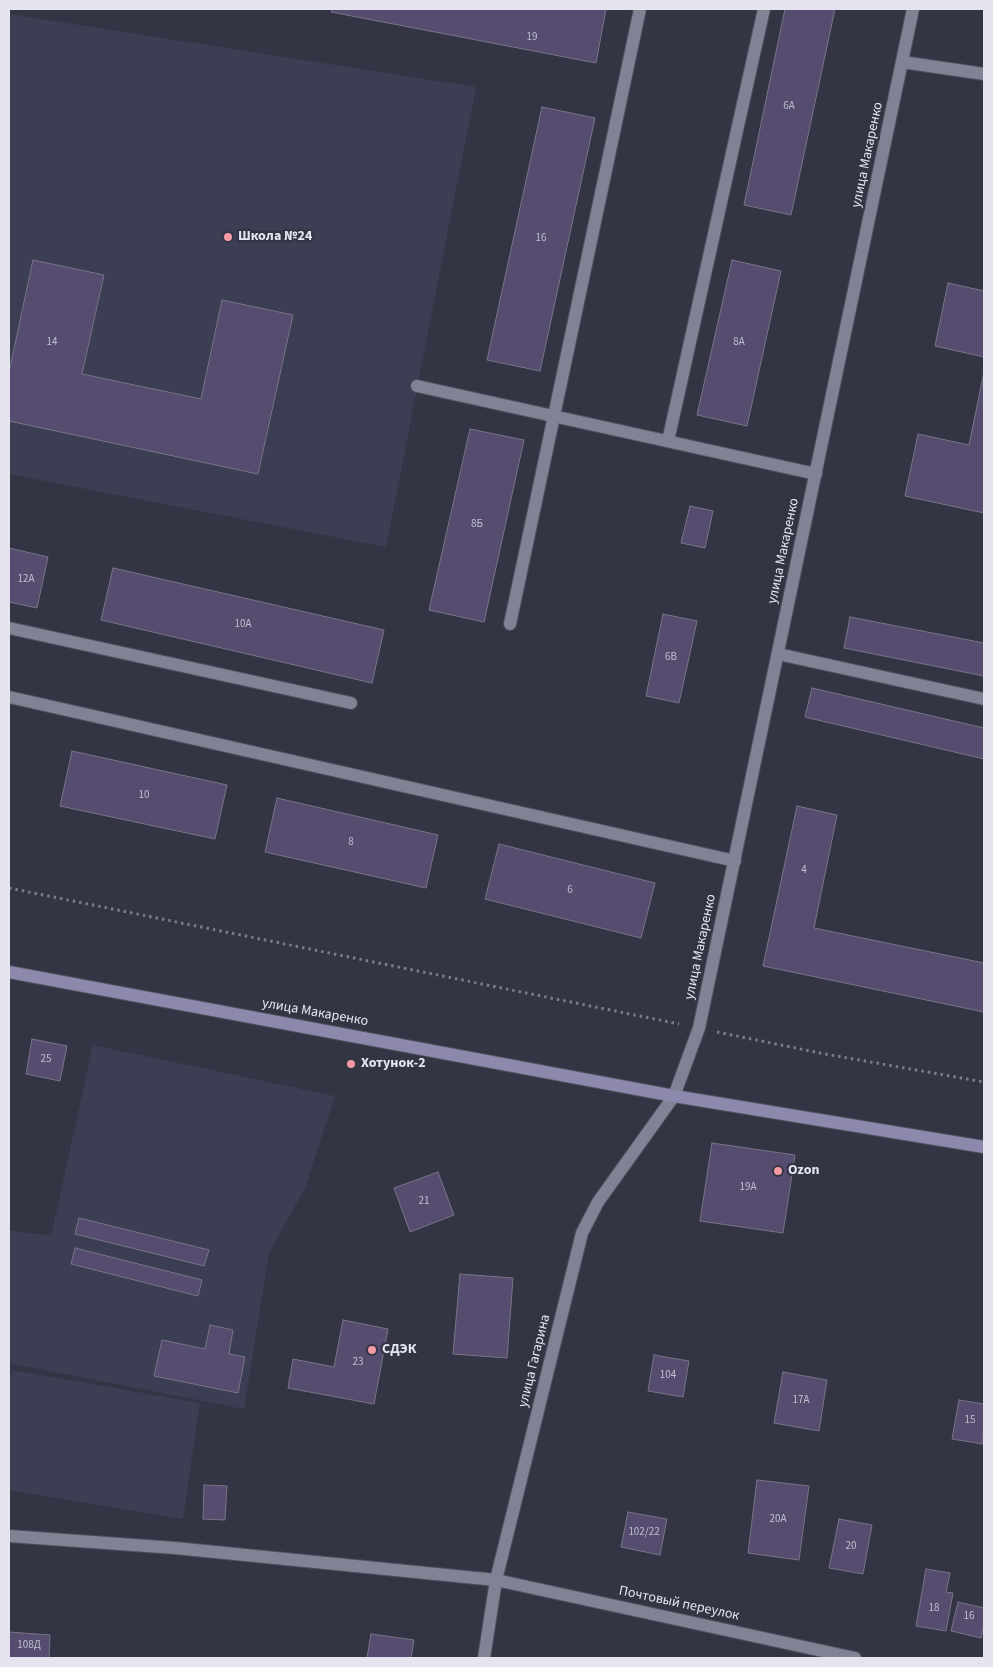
<!DOCTYPE html>
<html>
<head>
<meta charset="utf-8">
<style>
	body { margin:0 }
	#map { position:relative; width:993px; height:1667px; overflow:hidden; background:#343544; font-family:"Source Sans 3",sans-serif }
	canvas { display:block }
	.frame { position:absolute; inset:0; border:10px solid #e4e5ef; pointer-events:none }
</style>
</head>
<body>
<div id="map">
<canvas width="993" height="1667"></canvas>
<div class="frame"></div>
</div>
<script>
const g = document.querySelector('canvas').getContext('2d');
g.lineJoin = 'round';
function fillPath(path, color) { g.fillStyle = color; g.fill(path, 'evenodd'); }
const toPath = rows => new Path2D(rows.map(r => 'M' + r).join(''));
function strokePath(path, color, width, dash) { g.strokeStyle = color; g.lineWidth = width; g.lineCap = dash ? 'butt' : 'round'; g.setLineDash(dash || []); g.stroke(path); }
function drawText(font, color, halo, rows, align = 'center') {
  g.font = font + ' "Source Sans 3",sans-serif'; g.lineWidth = 4.5; g.setLineDash([]); g.textBaseline = 'middle'; g.strokeStyle = halo; g.fillStyle = color; for (const [text, x, y, turn = 0] of rows) {
    g.save(); g.translate(x, y); g.rotate((+turn || 0) * Math.PI / 180); g.textAlign = isNaN(turn) ? turn : align; if (halo) g.strokeText(text, 0, 0); g.fillText(text, 0, 0); g.restore();
  }
}
fillPath(toPath([
	[9,14,476,87,386,547,9,474],
	[93,1045,335,1096,305,1188,269,1253,244,1409,9,1363,9,1230,51,1236],
	[12,1370,200,1403,183,1519,9,1490,9,1384]
]), '#3c3e53');
const building = toPath([
	[332,9,606,9,596,63,331,12,332,9],
	[785,9,835,9,791,215,744,205,785,9],
	[542,107,595,118,540,371,487,360,542,107],
	[33,260,104,275,82,374,201,399,222,300,293,315,258,474,9,421,9,372,33,260],
	[732,260,781,271,747,426,697,415,732,260],
	[948,283,984,291,984,357,935,346,948,283],
	[984,372,984,513,905,496,918,434,969,445,984,372],
	[470,429,524,440,484,622,429,610,470,429],
	[690,506,713,511,705,548,681,543,690,506],
	[9,548,48,557,37,608,9,602,9,548],
	[113,568,384,630,372,683,101,620,113,568],
	[663,614,697,621,679,703,646,696,663,614],
	[850,617,984,643,984,676,844,648,850,617],
	[812,688,984,728,984,759,805,717,812,688],
	[72,751,227,785,215,839,60,806,72,751],
	[277,798,438,835,426,888,265,852,277,798],
	[797,806,837,815,814,928,984,963,984,1012,763,966,797,806],
	[499,844,655,883,641,938,485,899,499,844],
	[32,1039,67,1046,60,1081,26,1074,32,1039],
	[712,1143,795,1155,783,1233,700,1221,712,1143],
	[438,1172,454,1215,410,1232,394,1188,438,1172],
	[79,1218,209,1250,204,1266,75,1234,79,1218],
	[75,1248,202,1280,198,1296,71,1264,75,1248],
	[460,1274,513,1278,507,1358,453,1354,460,1274],
	[343,1320,388,1329,374,1404,288,1388,293,1359,334,1367,343,1320],
	[210,1325,233,1330,229,1354,245,1357,238,1393,154,1376,162,1340,205,1349,210,1325],
	[654,1355,689,1361,683,1397,648,1391,654,1355],
	[783,1372,827,1380,819,1431,774,1423,783,1372],
	[959,1400,984,1404,983,1444,952,1439,959,1400],
	[757,1480,809,1486,799,1560,748,1553,757,1480],
	[204,1485,227,1486,225,1520,203,1519,204,1485],
	[628,1512,667,1519,660,1555,621,1547,628,1512],
	[839,1519,872,1525,863,1574,829,1568,839,1519],
	[926,1569,950,1573,946,1592,953,1593,946,1631,916,1626,926,1569],
	[958,1602,984,1608,984,1626,981,1638,951,1631,958,1602],
	[9,1632,50,1635,49,1658,9,1658,9,1632],
	[371,1634,414,1640,411,1658,367,1658,371,1634]
]);
fillPath(building, '#554c70');
strokePath(building, '#787586', 1);
const service = toPath([
	[417,386,816,474],
	[668,441,764,9],
	[510,624,640,9],
	[9,628,351,703],
	[778,654,984,699],
	[9,697,735,861]
]);
const minor = toPath([
	[902,62,984,74],
	[9,1536,175,1548,496,1580,855,1658],
	[484,1658,496,1580,582,1233,598,1202,674,1096,699,1028,913,9]
]);
const secondary = toPath([
	[9,972,674,1096,984,1147]
]);
strokePath(service, '#4f515e', 14);
strokePath(minor, '#4f515e', 14);
strokePath(secondary, '#4f515e', 14);
strokePath(toPath([
	[9,888,679,1024],
	[717,1032,825,1054,984,1082]
]), '#7b7c89', 3, [2.5, 4]);
strokePath(service, '#818395', 12);
strokePath(minor, '#818395', 12);
strokePath(secondary, '#8d89ad', 12);
for (const [x, y, r, color] of [
	[228,237,5,"#f49aa5"],
	[351,1064,5,"#f49aa5"],
	[778,1171,5,"#f49aa5"],
	[372,1350,5,"#f49aa5"]
]) { const dot = new Path2D(); dot.arc(x, y, r, 0, 2 * Math.PI); g.fillStyle = color; g.fill(dot); strokePath(dot, '#343544', 2); }
drawText('11px', '#c0bfcf', null, [
	["19",532,38],
	["6А",789,107],
	["16",541,239],
	["14",52,343],
	["8А",739,343],
	["8Б",477,525],
	["12А",26,580],
	["10А",243,625],
	["6В",671,658],
	["10",144,796],
	["8",351,843],
	["4",804,871],
	["6",570,891],
	["25",46,1060],
	["19А",748,1188],
	["21",424,1202],
	["23",358,1363],
	["104",668,1376],
	["17А",801,1401],
	["15",970,1421],
	["20А",778,1520],
	["102/22",644,1533],
	["20",851,1547],
	["18",934,1609],
	["16",969,1617],
	["108Д",29,1646]
]);
drawText('14px', '#e4e5ef', '#343544', [
	["улица Макаренко",868,155,-78],
	["улица Макаренко",784,551,-78],
	["улица Макаренко",701,947,-78],
	["улица Макаренко",315,1013,10],
	["улица Гагарина",535,1361,-76],
	["Почтовый переулок",679,1604,12]
]);
drawText('bold 14px', '#e4e5ef', '#343544', [
	["Школа №24",238,237],
	["Хотунок-2",361,1064],
	["Ozon",788,1171],
	["СДЭК",382,1350]
], 'left');
</script>
</body>
</html>
